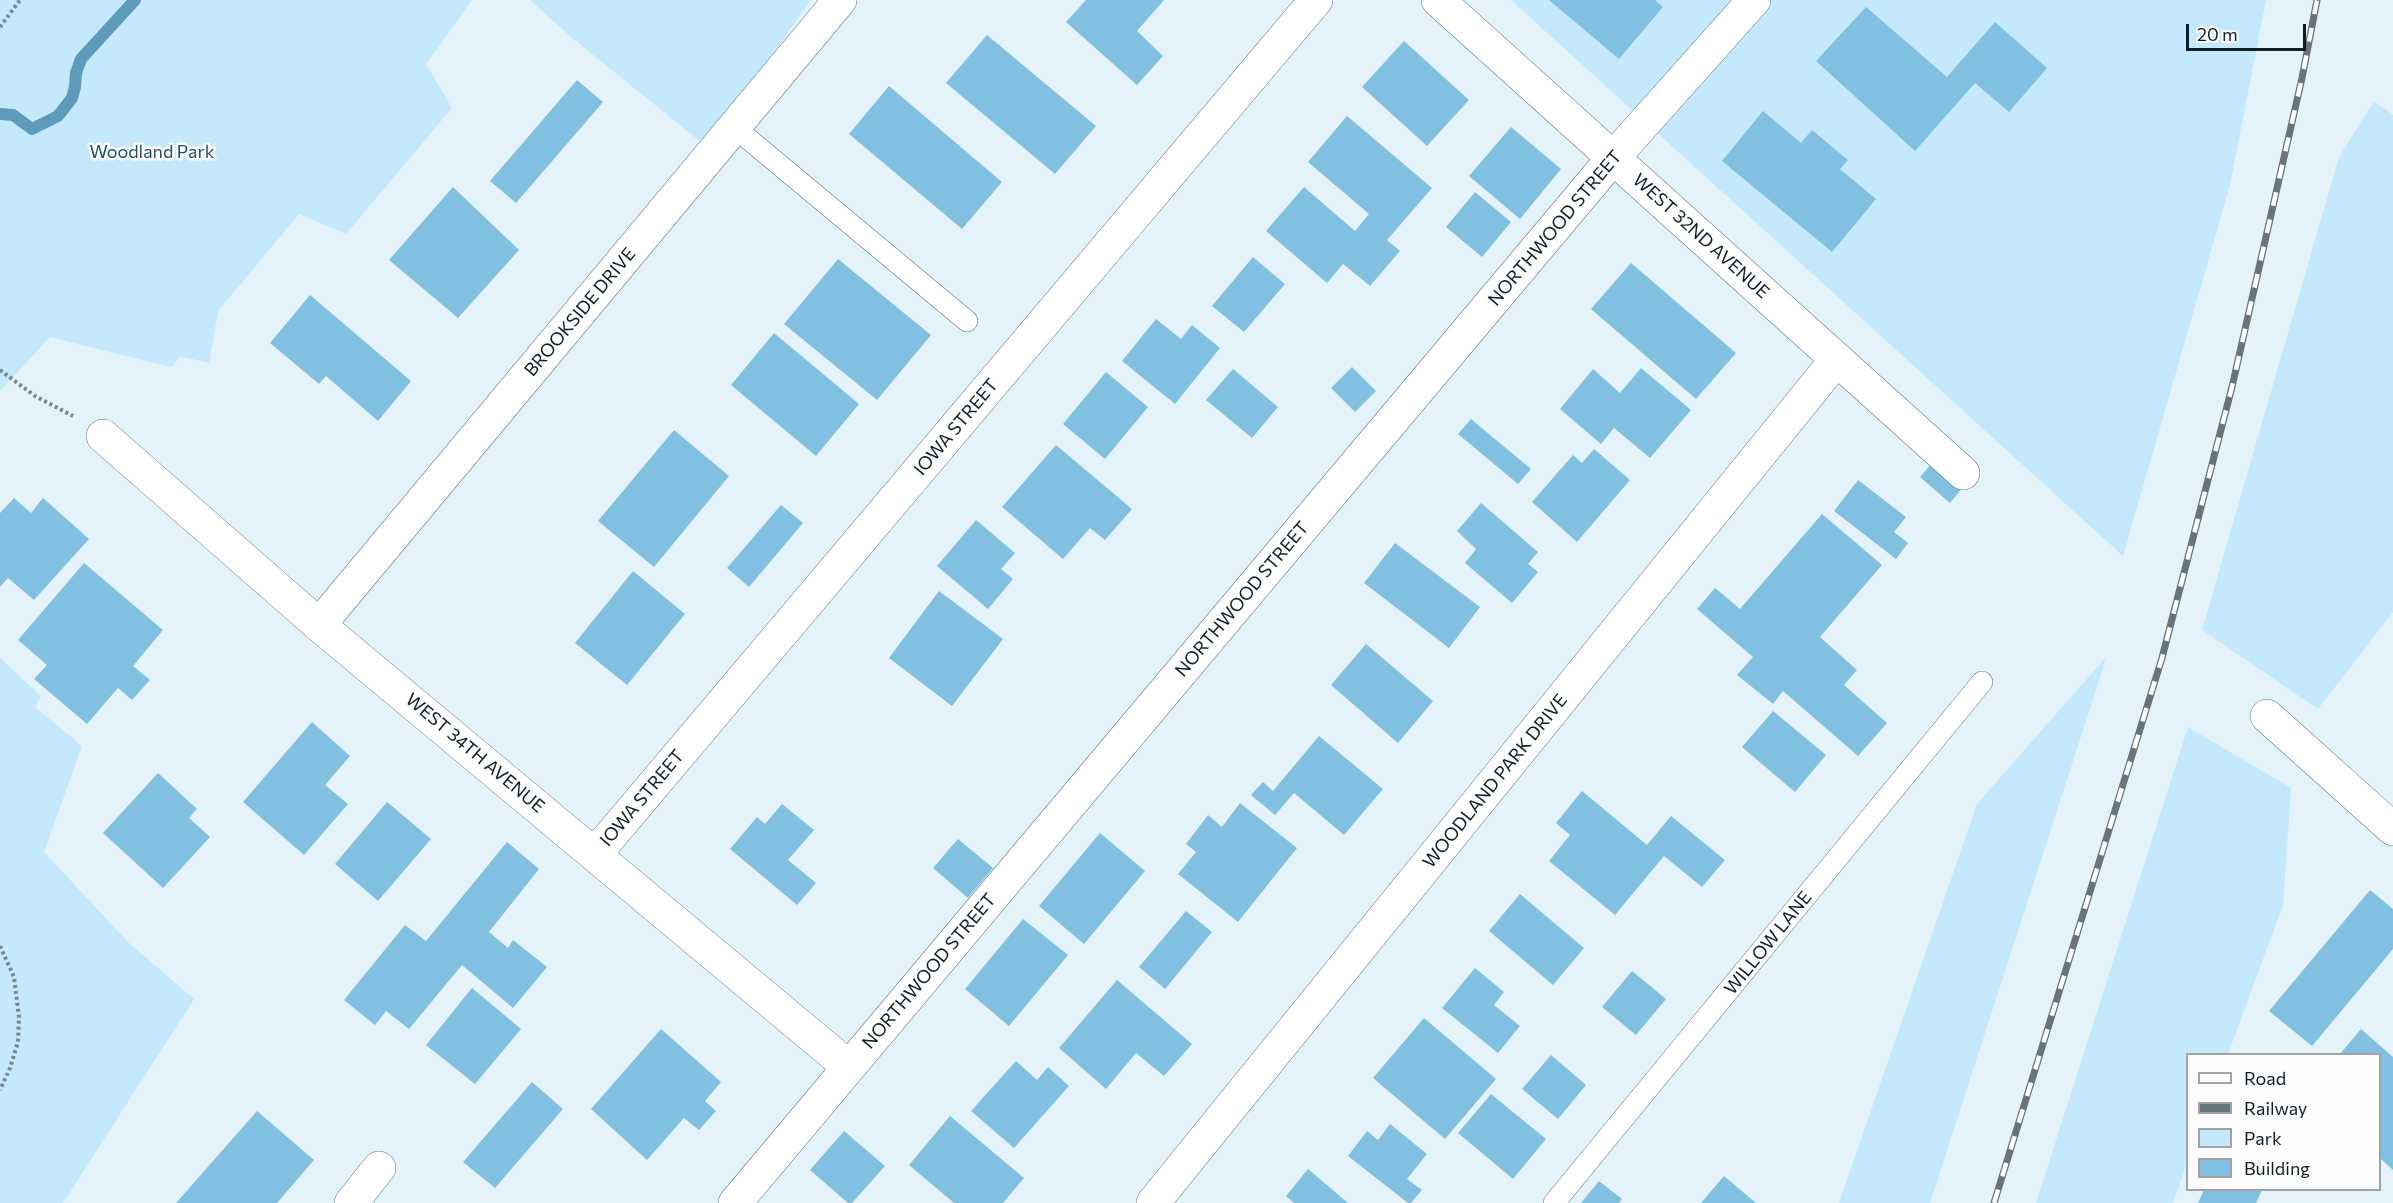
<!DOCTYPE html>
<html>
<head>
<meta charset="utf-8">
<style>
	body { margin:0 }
	#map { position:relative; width:2393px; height:1203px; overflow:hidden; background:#e4f2fa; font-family:Commissioner,sans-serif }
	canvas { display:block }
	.legend { position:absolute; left:2186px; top:1053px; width:195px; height:138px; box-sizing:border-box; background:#fdfdfd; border:2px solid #9ea4a6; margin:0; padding:8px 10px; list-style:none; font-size:18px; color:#101e24 }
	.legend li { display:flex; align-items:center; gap:12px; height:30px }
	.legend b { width:30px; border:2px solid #9ea4a6 }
	.scale { position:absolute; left:2186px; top:24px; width:120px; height:27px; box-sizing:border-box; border:3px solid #101e24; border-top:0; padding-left:8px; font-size:18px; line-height:21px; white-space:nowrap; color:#101e24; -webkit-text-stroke:4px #fdfdfd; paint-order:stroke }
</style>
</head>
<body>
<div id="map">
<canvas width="2393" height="1203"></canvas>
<ul class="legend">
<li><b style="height:8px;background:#fff"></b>Road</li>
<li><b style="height:8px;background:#66747b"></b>Railway</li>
<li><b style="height:16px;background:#c4e9fd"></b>Park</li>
<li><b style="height:16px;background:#82c0e1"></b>Building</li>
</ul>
<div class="scale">20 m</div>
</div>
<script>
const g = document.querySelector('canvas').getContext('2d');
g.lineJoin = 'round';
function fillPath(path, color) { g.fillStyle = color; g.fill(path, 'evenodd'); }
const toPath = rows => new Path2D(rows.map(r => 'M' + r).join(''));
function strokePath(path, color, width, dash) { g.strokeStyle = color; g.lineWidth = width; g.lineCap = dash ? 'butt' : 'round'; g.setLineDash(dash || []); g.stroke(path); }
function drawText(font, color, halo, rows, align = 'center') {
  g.font = font + ' Commissioner,sans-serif'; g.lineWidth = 5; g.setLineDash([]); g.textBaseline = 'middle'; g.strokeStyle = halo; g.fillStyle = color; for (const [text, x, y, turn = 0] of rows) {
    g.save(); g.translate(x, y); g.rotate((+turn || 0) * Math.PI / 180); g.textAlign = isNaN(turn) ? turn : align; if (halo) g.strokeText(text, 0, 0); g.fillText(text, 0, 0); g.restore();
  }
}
fillPath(toPath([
	[0,0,472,0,426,64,452,108,346,234,299,214,218,311,209,363,180,356,171,367,50,337,0,391],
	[530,0,811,0,707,147,571,37],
	[1511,0,2266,0,2230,185,2123,556],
	[2374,101,2393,115,2393,612,2318,709,2202,630,2339,157],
	[2107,656,1930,1203,1839,1203,1977,804],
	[0,658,41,696,35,707,82,746,44,852,128,942,194,999,63,1203,0,1203],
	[2188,727,2291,788,2283,905,2228,1054,2188,1054,2187,1163,2173,1203,2036,1203]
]), '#c4e9fd');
strokePath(toPath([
	[0,114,13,115,32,129,58,116,72,98,75,87,76,73,81,59,135,0]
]), '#5e9bbb', 12);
fillPath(toPath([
	[1086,0,1164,0,1137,31,1163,56,1137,85,1066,22],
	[1549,0,1655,0,1663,7,1619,59],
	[1866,7,1947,77,1995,22,2047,68,2009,112,1975,83,1915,151,1816,61],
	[987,35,1096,126,1055,174,946,83],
	[1404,41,1469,100,1427,146,1362,87],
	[577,80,603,102,516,203,490,181],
	[889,86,1002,182,962,229,849,134],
	[1763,111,1801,143,1812,130,1848,160,1840,169,1876,199,1832,252,1722,161],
	[1347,116,1432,188,1387,240,1400,251,1370,286,1343,264,1327,283,1266,231,1304,187,1355,231,1369,214,1308,162],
	[1511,127,1561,169,1520,219,1469,176],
	[453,187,519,250,458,318,389,260],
	[1475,192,1511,222,1482,257,1446,227],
	[1253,257,1285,284,1244,332,1212,306],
	[838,259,931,335,877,400,784,324],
	[1631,263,1736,353,1696,399,1591,309],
	[310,295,411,381,378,421,326,376,319,384,270,343],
	[1156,319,1181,339,1192,325,1220,348,1175,404,1122,361],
	[774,333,859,404,816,456,731,385],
	[1352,367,1376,391,1355,412,1331,388],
	[1641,368,1691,410,1650,458,1614,428,1601,444,1560,409,1593,369,1620,393],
	[1233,369,1278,407,1252,438,1206,400],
	[1106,372,1148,407,1105,459,1063,424],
	[1471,419,1531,469,1518,484,1458,434],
	[674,430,729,476,654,567,598,521],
	[1056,445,1132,509,1105,540,1090,528,1063,559,1002,507],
	[1594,449,1630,480,1577,542,1532,502,1573,455,1582,463],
	[1933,462,1963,487,1950,503,1920,477],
	[1858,480,1906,517,1894,532,1908,543,1896,559,1834,511],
	[14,498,31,513,43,498,89,539,34,600,8,578,0,587,0,513],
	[1481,503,1538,552,1528,564,1538,572,1512,603,1465,563,1476,549,1457,531],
	[781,505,803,523,749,587,727,568],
	[1822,514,1882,565,1820,637,1857,670,1844,685,1887,723,1858,756,1783,691,1773,704,1737,675,1753,657,1697,609,1715,588,1740,609],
	[976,520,1015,553,1001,569,1013,579,988,609,937,566],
	[1395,543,1480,607,1449,648,1364,583],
	[84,563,163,630,133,666,150,680,132,700,118,688,87,724,34,679,47,665,18,640],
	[633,571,685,614,627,685,575,643],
	[939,591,1003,639,952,706,889,658],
	[1366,644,1433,701,1398,743,1331,685],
	[1773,711,1826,755,1795,792,1742,747],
	[312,722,350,756,325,785,348,804,304,855,243,802],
	[1319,736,1383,789,1344,835,1294,793,1275,815,1251,795,1263,782,1273,791],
	[158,773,197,809,189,818,210,837,163,888,103,833],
	[1582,791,1647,845,1671,816,1725,860,1702,887,1664,856,1615,915,1549,861,1570,835,1556,823],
	[387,802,431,839,378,901,335,864],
	[1240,803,1297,848,1238,922,1178,874,1196,852,1186,844,1208,815,1222,827],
	[782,804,814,830,788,860,816,883,797,905,730,849,757,817,765,824],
	[1100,833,1145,871,1084,944,1039,906],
	[958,839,993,868,968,898,933,868],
	[507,842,539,869,489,932,508,948,513,940,547,967,513,1008,462,965,409,1029,386,1011,375,1025,344,1000,405,925,426,941],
	[2370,890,2393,909,2393,949,2312,1046,2269,1011],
	[1520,894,1584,948,1553,985,1489,931],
	[1186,911,1212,932,1165,989,1139,967],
	[1023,919,1068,955,1009,1026,965,989],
	[1475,968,1504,992,1494,1005,1520,1026,1498,1053,1442,1008],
	[1632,971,1666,999,1636,1035,1602,1007],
	[1117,980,1192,1044,1164,1076,1136,1053,1106,1089,1059,1048],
	[472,988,521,1029,475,1084,426,1045],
	[1424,1018,1496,1079,1445,1139,1373,1078],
	[661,1029,721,1082,705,1101,716,1111,699,1130,684,1118,647,1160,591,1109],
	[2361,1029,2393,1057,2393,1170,2380,1158,2380,1054,2340,1054],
	[1551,1055,1586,1085,1558,1119,1522,1089],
	[1016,1061,1037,1080,1048,1067,1069,1086,1014,1148,971,1111],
	[532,1082,563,1109,495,1188,463,1162],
	[1491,1094,1546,1139,1513,1179,1458,1133],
	[257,1111,314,1160,277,1203,176,1203],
	[950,1116,1024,1178,1003,1203,954,1203,909,1165],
	[1390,1124,1427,1154,1407,1179,1422,1190,1411,1203,1408,1203,1348,1156,1367,1131,1378,1140],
	[844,1131,885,1166,852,1203,848,1203,810,1170],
	[1308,1169,1348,1203,1294,1203,1286,1196],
	[1724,1176,1756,1203,1701,1203],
	[1599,1181,1622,1199,1619,1203,1581,1203],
	[2204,1190,2262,1190,2256,1203,2198,1203]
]), '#82c0e1');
const service = toPath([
	[734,127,967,321],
	[1554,1203,1982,682]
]);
const minor = toPath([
	[1438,0,1963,473],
	[103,436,319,625,849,1067],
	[319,625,840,0],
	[2267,716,2393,829],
	[596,853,1316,0],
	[351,1203,379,1168],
	[735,1203,1613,158,1754,0],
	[1153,1203,1837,359]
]);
strokePath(service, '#59798b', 22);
strokePath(minor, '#59798b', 34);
strokePath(toPath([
	[0,27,20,0],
	[0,370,35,396,73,416],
	[0,946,14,977,19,1017,18,1042,10,1068,0,1090]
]), '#78868d', 4, [3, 3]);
strokePath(service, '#fff', 21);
strokePath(minor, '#fff', 33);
const rail = toPath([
	[1994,1203,2162,658,2232,387,2302,78,2317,0]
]);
strokePath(rail, '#66747b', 7);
strokePath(rail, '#fdfdfd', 4.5, [14]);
drawText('18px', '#1f5168', '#fdfdfd', [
	["Woodland Park",152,152]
]);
drawText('18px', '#101e24', '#fdfdfd', [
	["NORTHWOOD STREET",1555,228,-50],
	["WEST 32ND AVENUE",1701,236,42],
	["BROOKSIDE DRIVE",580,312,-50],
	["IOWA STREET",956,427,-50],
	["NORTHWOOD STREET",1242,599,-50],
	["WEST 34TH AVENUE",475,753,40],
	["WOODLAND PARK DRIVE",1495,781,-51],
	["IOWA STREET",642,798,-50],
	["WILLOW LANE",1768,943,-51],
	["NORTHWOOD STREET",929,971,-50]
]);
</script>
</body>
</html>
